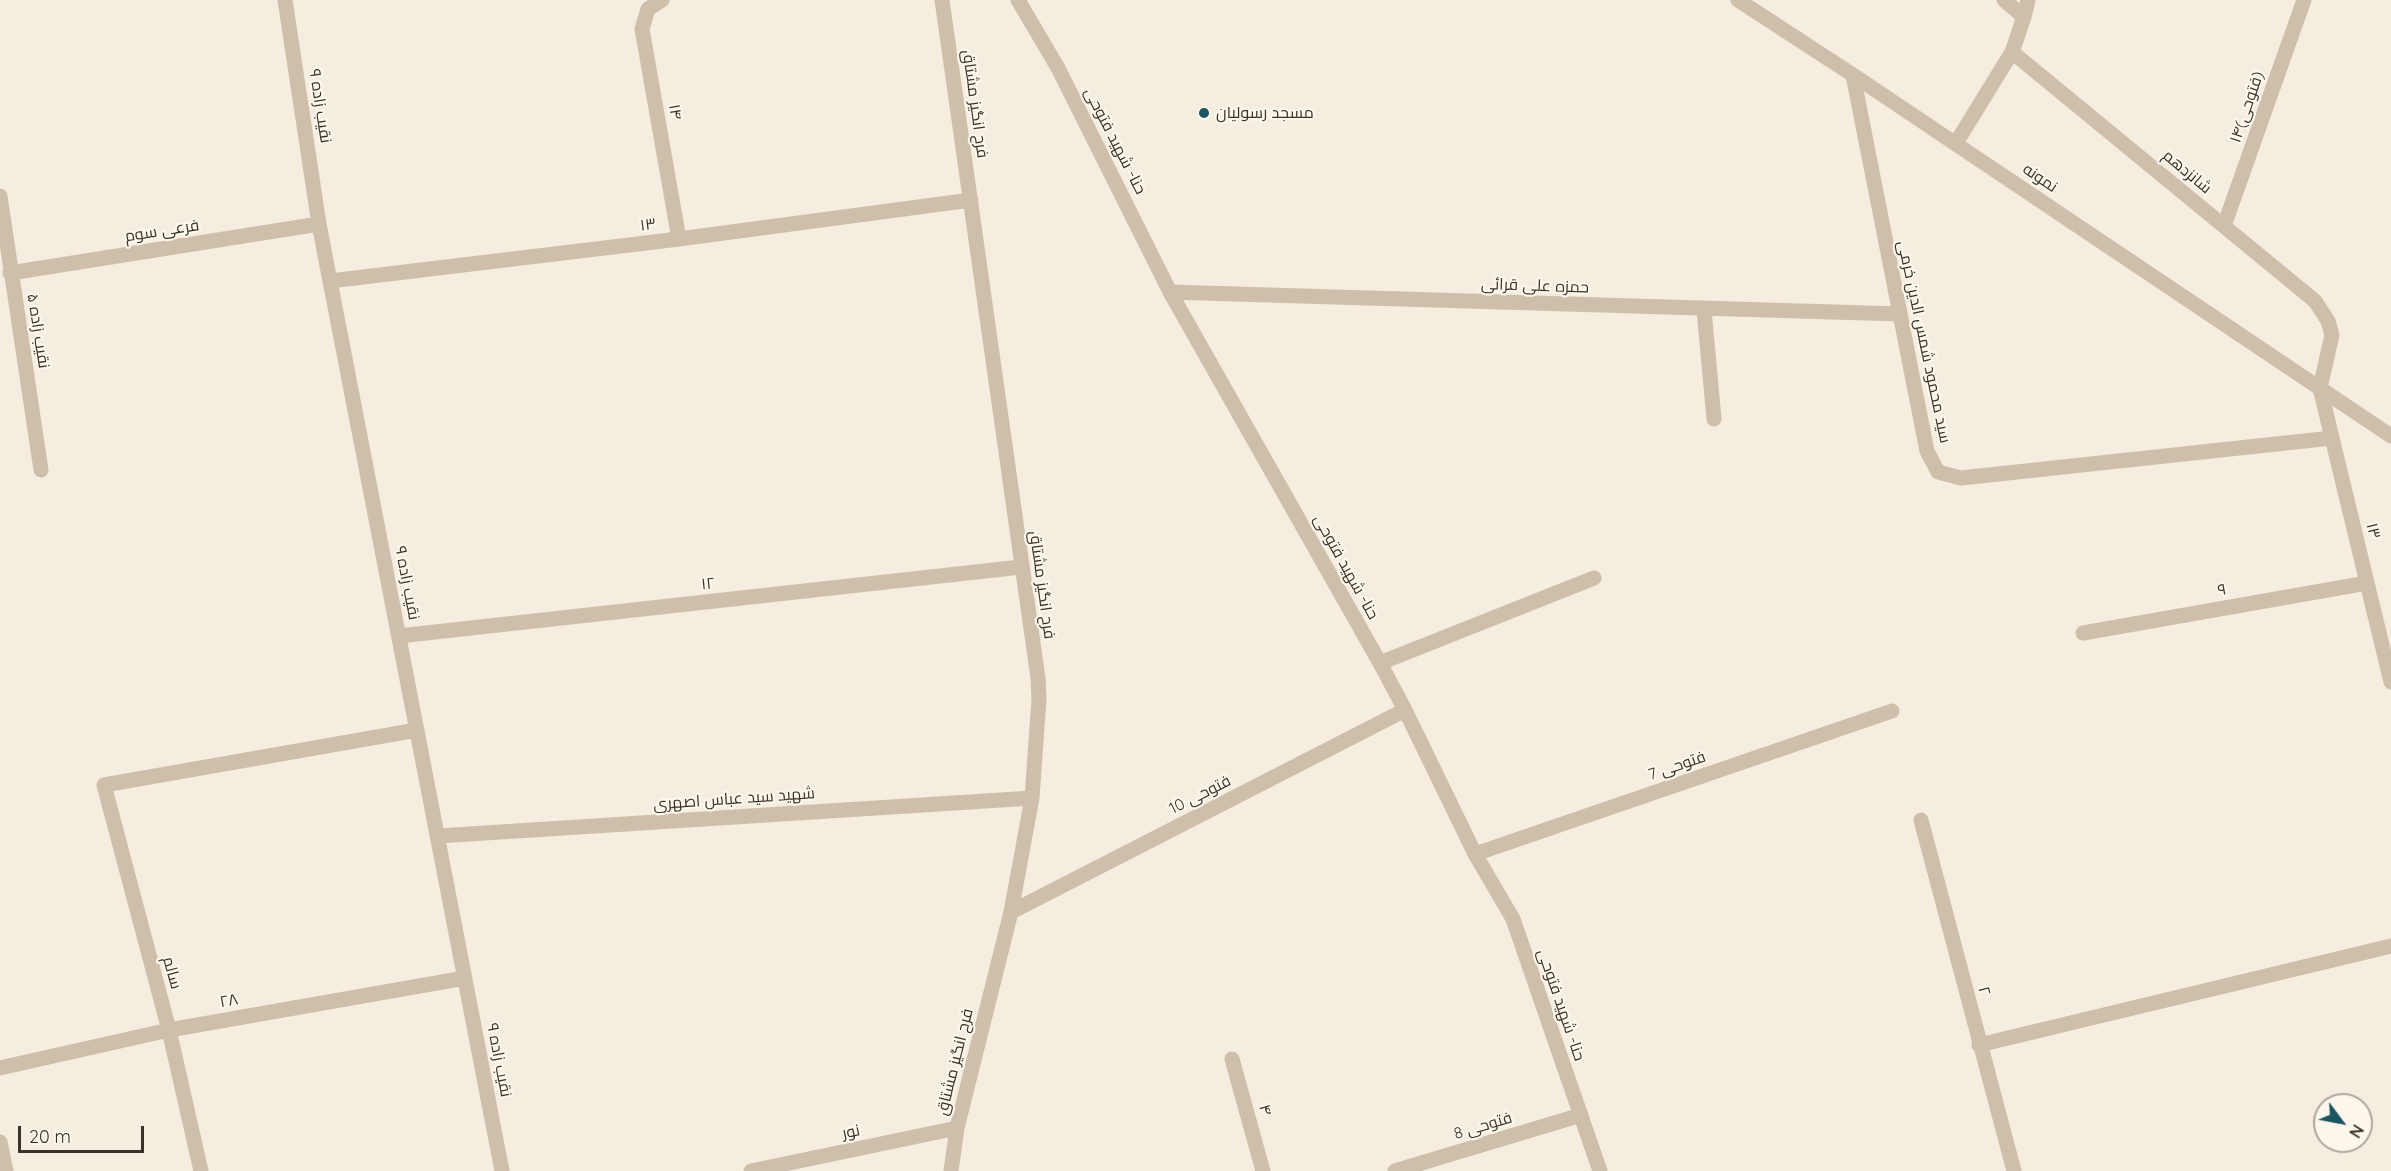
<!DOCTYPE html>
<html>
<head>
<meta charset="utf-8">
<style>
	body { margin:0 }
	#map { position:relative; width:2391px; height:1171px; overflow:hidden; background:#f5eddf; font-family:Quicksand,sans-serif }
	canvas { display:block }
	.north { position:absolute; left:2313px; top:1093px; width:60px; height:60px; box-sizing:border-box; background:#fcf6ec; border:2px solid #afa79e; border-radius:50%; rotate:122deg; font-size:16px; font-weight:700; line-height:24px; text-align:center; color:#3c3129 }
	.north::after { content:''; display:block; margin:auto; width:21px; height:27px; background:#1a5662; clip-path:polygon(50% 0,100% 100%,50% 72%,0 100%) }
	.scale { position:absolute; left:18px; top:1126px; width:126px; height:27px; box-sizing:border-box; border:3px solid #3c3129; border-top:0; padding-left:8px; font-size:18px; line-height:21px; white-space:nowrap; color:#3c3129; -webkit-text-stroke:4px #fcf6ec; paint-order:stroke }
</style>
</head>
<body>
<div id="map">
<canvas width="2391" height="1171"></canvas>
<div class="north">N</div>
<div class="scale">20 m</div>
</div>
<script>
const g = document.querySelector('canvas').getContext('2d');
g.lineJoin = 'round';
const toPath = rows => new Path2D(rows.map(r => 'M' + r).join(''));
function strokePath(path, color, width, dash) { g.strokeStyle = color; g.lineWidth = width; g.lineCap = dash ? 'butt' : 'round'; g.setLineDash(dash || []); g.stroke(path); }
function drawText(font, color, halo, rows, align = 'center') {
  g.font = font + ' Quicksand,Cairo,sans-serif'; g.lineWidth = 4.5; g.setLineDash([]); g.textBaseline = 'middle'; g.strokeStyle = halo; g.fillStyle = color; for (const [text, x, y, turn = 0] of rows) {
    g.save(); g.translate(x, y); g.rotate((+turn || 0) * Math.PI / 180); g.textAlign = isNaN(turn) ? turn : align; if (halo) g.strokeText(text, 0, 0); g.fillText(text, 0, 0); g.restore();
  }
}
strokePath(toPath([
	[285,0,319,224,502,1171],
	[662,0,648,9,642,29,679,239],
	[942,0,1038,678,1039,699,1032,798,1011,912,957,1128,951,1171],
	[1018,0,1058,68,1170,292,1380,663,1405,710,1475,854,1513,919,1600,1171],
	[1738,0,1853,75,2391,436],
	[2004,0,2024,17,2012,52,2315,301,2328,321,2332,335,2320,388,2391,682],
	[2024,17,2028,0],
	[1853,75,1927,451,1938,472,1961,478,2332,438],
	[1956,143,2012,52],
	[0,196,41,470],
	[2224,226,2304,0],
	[10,273,319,224],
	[330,281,679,239,971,200],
	[1170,292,1899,314],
	[1704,310,1714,419],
	[2083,633,2367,583],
	[399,636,1021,567],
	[1380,663,1594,578],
	[1921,820,2014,1171],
	[438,836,1032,798],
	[1475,854,1892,711],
	[1011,912,1405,710],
	[1979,1045,2391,946],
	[1232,1059,1263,1171],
	[0,1068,169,1030,465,978],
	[0,1142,6,1171],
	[201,1171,169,1030,104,785,417,730],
	[751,1171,957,1128],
	[1395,1171,1581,1115]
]), '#cfbea9', 15);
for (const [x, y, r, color] of [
	[1204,113,6,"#1a5662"]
]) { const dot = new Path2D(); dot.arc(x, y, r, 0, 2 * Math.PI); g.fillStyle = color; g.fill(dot); strokePath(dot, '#fcf6ec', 2); }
drawText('16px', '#3c3129', '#fcf6ec', [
	["فرح انگیز مشتاق",975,104,82],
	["نقیب زاده ۹",320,106,81],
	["۱۴(فتوحی)",2247,107,-71],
	["۱۴",675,112,80],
	["حنا- شهید فتوحی",1115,141,63],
	["شانزدهم",2187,172,40],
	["نمونه",2040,178,34],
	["۱۳",648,225,-7],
	["فرعی سوم",162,231,-9],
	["حمزه علی قرائی",1535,286,2],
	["نقیب زاده ۵",38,331,81],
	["سید محمود شمس الدین خرمی",1924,342,78],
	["۱۳",2373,531,76],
	["حنا- شهید فتوحی",1346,567,61],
	["نقیب زاده ۹",407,583,79],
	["۱۲",708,584,-6],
	["فرح انگیز مشتاق",1042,585,82],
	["۹",2222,590,-10],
	["فتوحی 7",1677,766,-19],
	["فتوحی 10",1200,795,-27],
	["شهید سید عباس اصهری",734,799,-4],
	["سالم",172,973,75],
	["۲",1984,991,76],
	["۲۸",229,1001,-10],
	["حنا- شهید فتوحی",1561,1005,71],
	["نقیب زاده ۹",499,1060,79],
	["فرح انگیز مشتاق",955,1062,-76],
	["۴",1265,1110,74],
	["فتوحی 8",1483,1126,-17],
	["نور",851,1132,-12]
]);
drawText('16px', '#3c3129', '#fcf6ec', [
	["مسجد رسولیان",1216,113]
], 'left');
</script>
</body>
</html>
